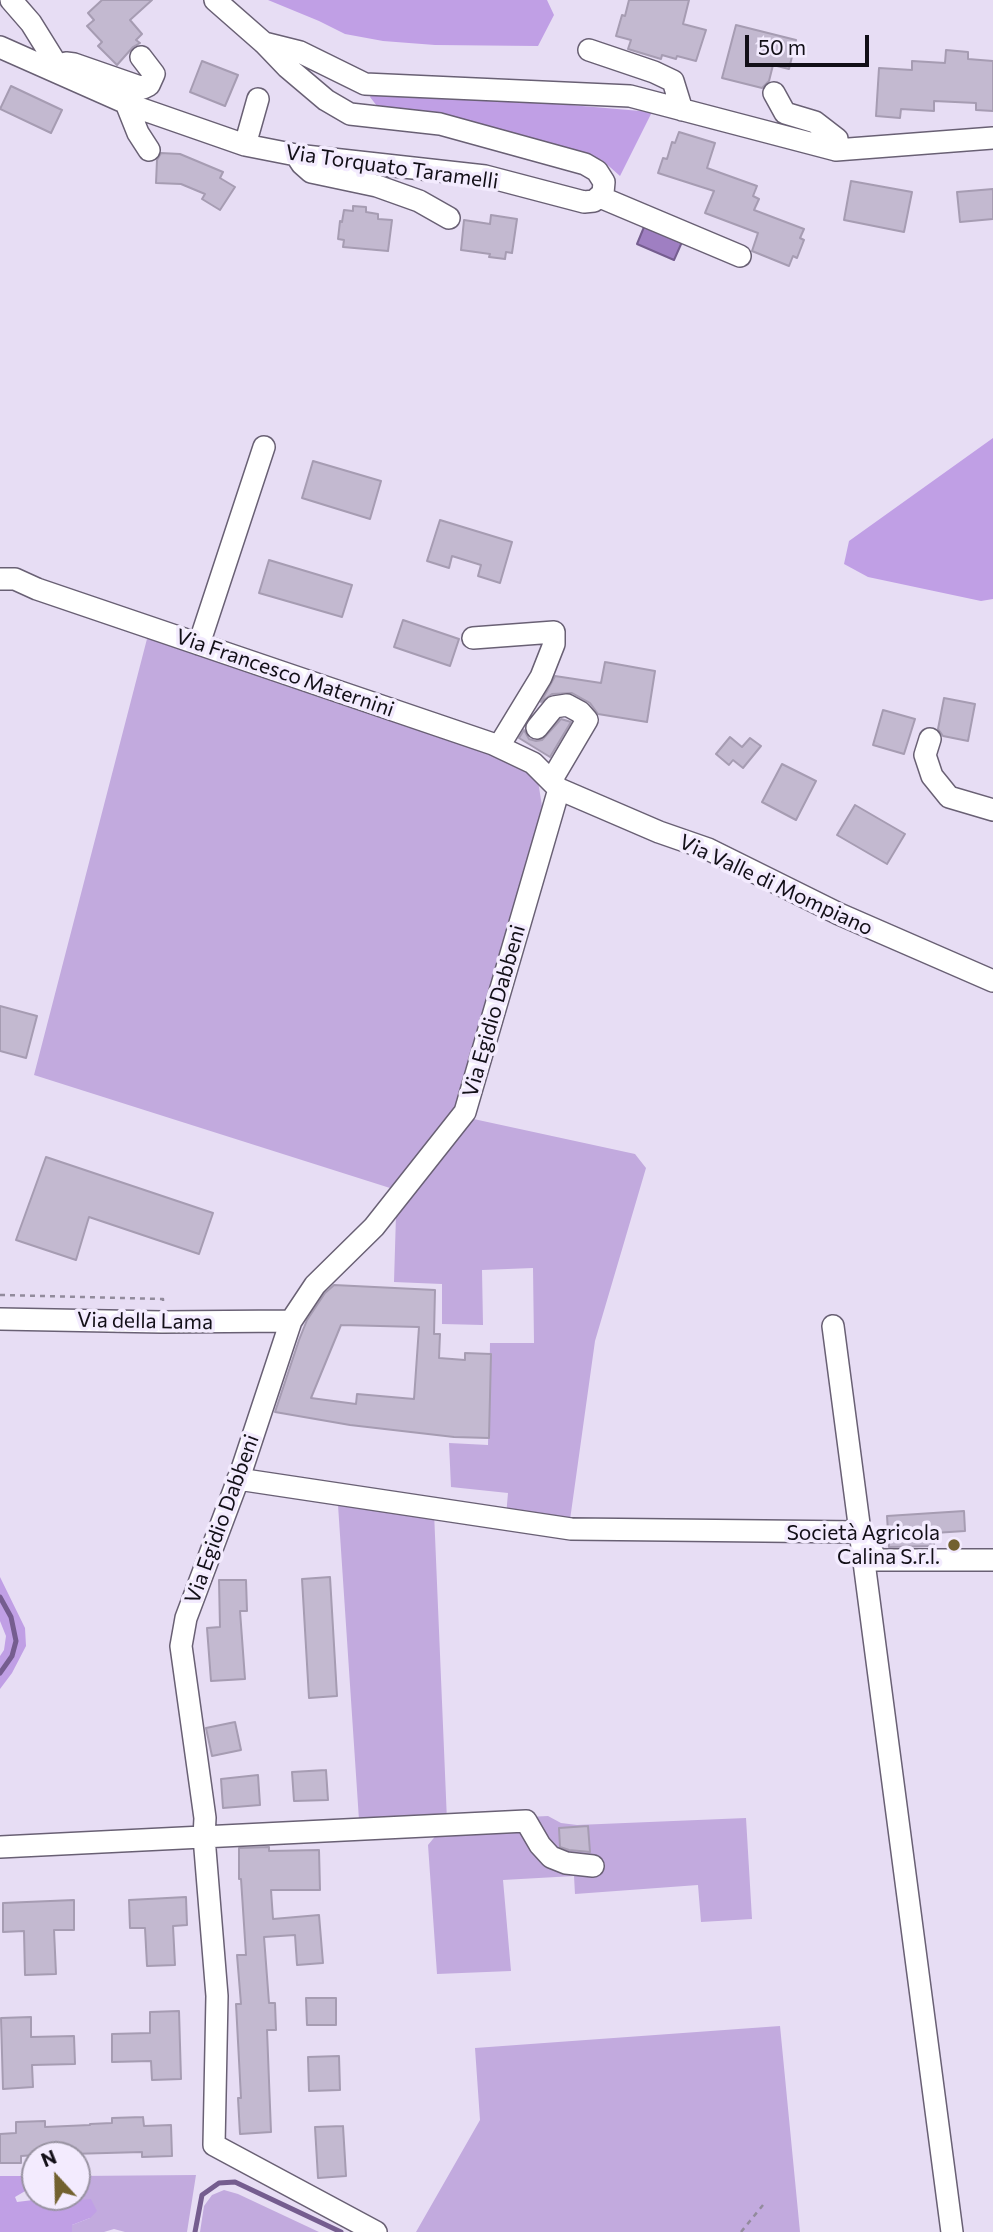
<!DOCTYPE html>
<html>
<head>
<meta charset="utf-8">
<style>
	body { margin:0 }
	#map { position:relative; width:993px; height:2232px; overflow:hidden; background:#e7ddf4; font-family:Commissioner,sans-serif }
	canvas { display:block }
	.north { position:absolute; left:21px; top:2141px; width:70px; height:70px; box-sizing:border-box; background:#f3ebfe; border:2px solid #9993a2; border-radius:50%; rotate:338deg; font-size:19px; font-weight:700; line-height:28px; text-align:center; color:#120f17 }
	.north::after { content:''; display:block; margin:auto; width:24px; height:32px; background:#72612f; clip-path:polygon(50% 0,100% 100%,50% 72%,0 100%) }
	.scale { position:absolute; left:745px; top:35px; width:124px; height:32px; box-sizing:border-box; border:4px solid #120f17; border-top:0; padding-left:9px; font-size:21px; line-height:24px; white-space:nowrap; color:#120f17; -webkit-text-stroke:5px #f3ebfe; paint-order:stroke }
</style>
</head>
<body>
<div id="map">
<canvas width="993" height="2232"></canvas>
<div class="north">N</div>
<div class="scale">50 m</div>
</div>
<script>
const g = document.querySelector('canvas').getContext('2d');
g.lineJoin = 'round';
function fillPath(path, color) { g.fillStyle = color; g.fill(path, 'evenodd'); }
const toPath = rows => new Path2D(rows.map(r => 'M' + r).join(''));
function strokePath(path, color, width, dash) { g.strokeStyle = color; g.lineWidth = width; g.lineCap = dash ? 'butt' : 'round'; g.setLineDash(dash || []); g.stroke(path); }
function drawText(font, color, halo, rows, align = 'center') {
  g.font = font + ' Commissioner,sans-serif'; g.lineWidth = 7; g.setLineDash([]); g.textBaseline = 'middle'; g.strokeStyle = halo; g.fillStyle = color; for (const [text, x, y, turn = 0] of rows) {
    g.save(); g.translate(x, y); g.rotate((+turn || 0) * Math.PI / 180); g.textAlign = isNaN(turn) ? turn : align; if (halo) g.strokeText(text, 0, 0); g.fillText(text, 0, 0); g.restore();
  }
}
fillPath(toPath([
	[148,635,529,767,538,781,542,806,533,849,461,1101,433,1140,390,1188,34,1075],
	[469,1118,635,1154,646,1168,595,1341,569,1527,506,1516,508,1493,451,1487,449,1443,488,1445,490,1343,534,1343,533,1268,482,1270,483,1325,442,1324,442,1284,394,1282,396,1215],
	[338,1505,434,1512,447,1821,548,1816,561,1823,577,1825,746,1818,752,1919,701,1922,698,1885,575,1894,574,1876,503,1880,511,1971,437,1974,428,1845,447,1822,359,1820],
	[780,2026,800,2232,416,2232,480,2120,475,2048],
	[196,2175,187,2232,125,2232,114,2229,104,2232,72,2232,72,2225,90,2218,62,2197,77,2197,77,2176],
	[224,2190,238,2194,319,2232,200,2232,204,2206,212,2195]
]), '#c2aade');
fillPath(toPath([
	[268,0,547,0,554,15,538,46,435,45,383,41,345,34,319,21],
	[373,91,442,94,652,112,620,176,602,160,556,147,446,119,377,106,370,97],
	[993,438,993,599,981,601,868,577,844,564,849,541],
	[0,1577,25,1628,26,1646,12,1673,0,1689,0,1656,4,1650,6,1636,0,1621],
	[0,2176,35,2176,32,2187,15,2197,17,2202,33,2200,35,2195,35,2197,62,2197,66,2201,91,2199,97,2211,90,2218,72,2225,72,2232,0,2232]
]), '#c09fe5');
const water = toPath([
	[644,227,682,242,674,260,637,244,644,227]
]);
fillPath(water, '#9f7fc2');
strokePath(water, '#755d8f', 2);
strokePath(toPath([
	[0,1597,11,1617,16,1641,12,1656,0,1673],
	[195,2232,202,2195,219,2183,235,2182,341,2232]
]), '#755d8f', 5);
const building = toPath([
	[102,0,152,0,130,20,142,34,136,40,140,43,133,47,117,65,98,46,102,42,87,26,94,20,88,13,102,0],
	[629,0,689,0,683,24,706,30,696,61,677,56,676,59,662,55,661,59,628,49,631,40,616,36,622,15,625,16,629,0],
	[736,25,796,40,789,69,773,65,769,81,762,88,722,78,736,25],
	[946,50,968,52,968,59,993,61,993,111,976,110,976,103,934,101,934,111,901,109,900,118,876,116,879,68,912,70,912,61,945,63,946,50],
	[202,61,238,75,225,106,190,92,202,61],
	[11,86,62,110,51,133,0,109,11,86],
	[679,132,715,143,707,168,757,186,753,196,759,199,754,210,804,229,800,238,804,240,797,258,793,256,789,266,752,251,758,233,705,213,714,191,658,173,663,158,667,159,672,142,675,143,679,132],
	[161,153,180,154,223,172,220,178,235,187,220,210,202,199,205,194,181,184,156,183,157,160,161,153],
	[851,181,912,192,904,232,844,220,851,181],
	[993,189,993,219,960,222,957,192,993,189],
	[353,206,366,207,366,212,378,214,378,219,392,220,388,251,343,247,344,240,338,239,340,221,342,222,344,210,353,211,353,206],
	[491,215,517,219,512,253,506,252,505,259,489,257,490,254,461,250,464,220,490,224,491,215],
	[313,461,381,481,370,519,302,498,313,461],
	[440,520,512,542,500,583,478,576,481,565,452,556,449,568,427,561,440,520],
	[269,560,352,585,342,617,259,593,269,560],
	[403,620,459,639,450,666,394,647,403,620],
	[605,662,655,671,647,722,598,714,590,703,572,693,552,694,541,702,555,676,601,683,605,662],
	[944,698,975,704,968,741,943,736,938,729,944,698],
	[883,710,915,719,904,754,873,745,883,710],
	[561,719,571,722,550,757,519,738,524,730,529,739,536,741,542,740,561,719],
	[730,737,742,747,750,738,761,746,743,768,733,760,729,765,716,754,730,737],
	[782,764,816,781,796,820,762,802,782,764],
	[855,805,905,834,887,864,837,835,855,805],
	[0,1006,37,1016,26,1058,0,1051,0,1006],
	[46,1157,213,1213,199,1254,89,1217,76,1260,16,1240,46,1157],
	[334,1285,435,1290,434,1334,440,1334,439,1358,465,1360,465,1353,491,1354,489,1438,454,1437,350,1425,275,1412,299,1340,307,1320,325,1293,334,1285],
	[341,1325,419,1327,414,1399,357,1394,356,1404,311,1398,341,1325],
	[964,1511,965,1531,934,1533,934,1546,889,1547,887,1516,964,1511],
	[330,1577,337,1696,309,1698,302,1579,330,1577],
	[219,1580,246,1580,247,1611,240,1611,245,1679,211,1681,207,1628,220,1627,219,1580],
	[235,1722,241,1750,212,1756,206,1728,235,1722],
	[326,1770,328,1800,294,1801,292,1772,326,1770],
	[258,1775,260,1805,223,1808,221,1779,258,1775],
	[588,1826,590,1852,569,1850,560,1847,559,1828,588,1826],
	[269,1847,269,1851,319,1850,320,1890,271,1890,273,1919,319,1915,323,1963,297,1965,295,1935,264,1937,269,2003,275,2003,276,2030,267,2030,271,2132,240,2134,238,2098,241,2098,236,2004,241,2004,237,1955,246,1955,241,1879,239,1879,239,1848,269,1847],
	[186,1897,187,1925,173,1926,175,1965,147,1966,145,1928,130,1928,129,1900,186,1897],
	[74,1900,74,1930,54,1930,56,1974,25,1975,24,1931,3,1932,3,1903,74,1900],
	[306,1998,336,1998,336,2025,307,2025,306,1998],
	[179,2011,181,2079,152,2080,151,2061,112,2062,112,2034,150,2033,150,2012,179,2011],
	[31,2017,31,2037,74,2036,75,2064,32,2065,33,2087,3,2089,1,2018,31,2017],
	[339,2056,340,2090,309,2091,308,2057,339,2056],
	[143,2117,144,2126,171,2125,172,2156,142,2157,142,2152,35,2155,21,2156,21,2163,0,2163,0,2134,16,2133,16,2122,45,2121,45,2127,90,2125,90,2124,112,2123,112,2118,143,2117],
	[343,2126,346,2176,318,2178,315,2127,343,2126]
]);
fillPath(building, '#c3b9d0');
strokePath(building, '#a69cb2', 2);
const minor = toPath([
	[11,0,31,23,54,60,57,72,66,63,74,64,143,88,149,85,154,74,141,57],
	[264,43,300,52,365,84,630,96,836,150,993,138],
	[0,47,133,106,245,145,296,155,485,176,584,202,594,201,603,193,604,182,597,171,585,164,440,124,350,114,326,100,287,67,264,43,215,0],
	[589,50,654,72,673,81,682,110],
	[774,93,785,113,815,122,837,139,836,150],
	[126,103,138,133,149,150],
	[245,145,258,99],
	[296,155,302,164,311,172,377,186,419,201,449,218],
	[600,197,740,256],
	[0,579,15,579,37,589,493,744,533,763,559,789,659,832,708,849,839,914,993,981],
	[473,638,554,632,554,644,541,677,499,746],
	[199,644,264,447],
	[537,728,554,707,567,705,580,712,587,720,551,781],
	[930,739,925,755,932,776,949,797,993,810],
	[0,1319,162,1322,291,1321],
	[833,1326,952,2232],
	[238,1479,571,1529,860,1532,877,1560,993,1560],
	[0,1847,526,1821,540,1845,551,1857,566,1863,593,1866],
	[376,2232,214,2145,217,1996,204,1837,205,1818,181,1646,186,1618,242,1469,291,1321,315,1285,374,1227,465,1112,559,789]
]);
strokePath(minor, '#696074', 24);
strokePath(toPath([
	[0,1295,163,1299,163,1305],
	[741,2232,763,2205]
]), '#928b9c', 2.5, [5, 5]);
strokePath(minor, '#fff', 21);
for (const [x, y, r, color] of [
	[954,1545,7,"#72612f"]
]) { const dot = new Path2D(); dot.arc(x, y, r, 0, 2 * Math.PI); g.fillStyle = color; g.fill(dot); strokePath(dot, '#f3ebfe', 2.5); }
drawText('21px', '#120f17', '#f3ebfe', [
	["Via Torquato Taramelli",392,167,8],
	["Via Francesco Maternini",285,673,19],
	["Via Valle di Mompiano",776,885,25],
	["Via Egidio Dabbeni",494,1011,-74],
	["Via della Lama",145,1321,1],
	["Via Egidio Dabbeni",222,1519,-70]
]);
drawText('21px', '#120f17', '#f3ebfe', [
	["Società Agricola",940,1533],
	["Calina S.r.l.",940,1557]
], 'right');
</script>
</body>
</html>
